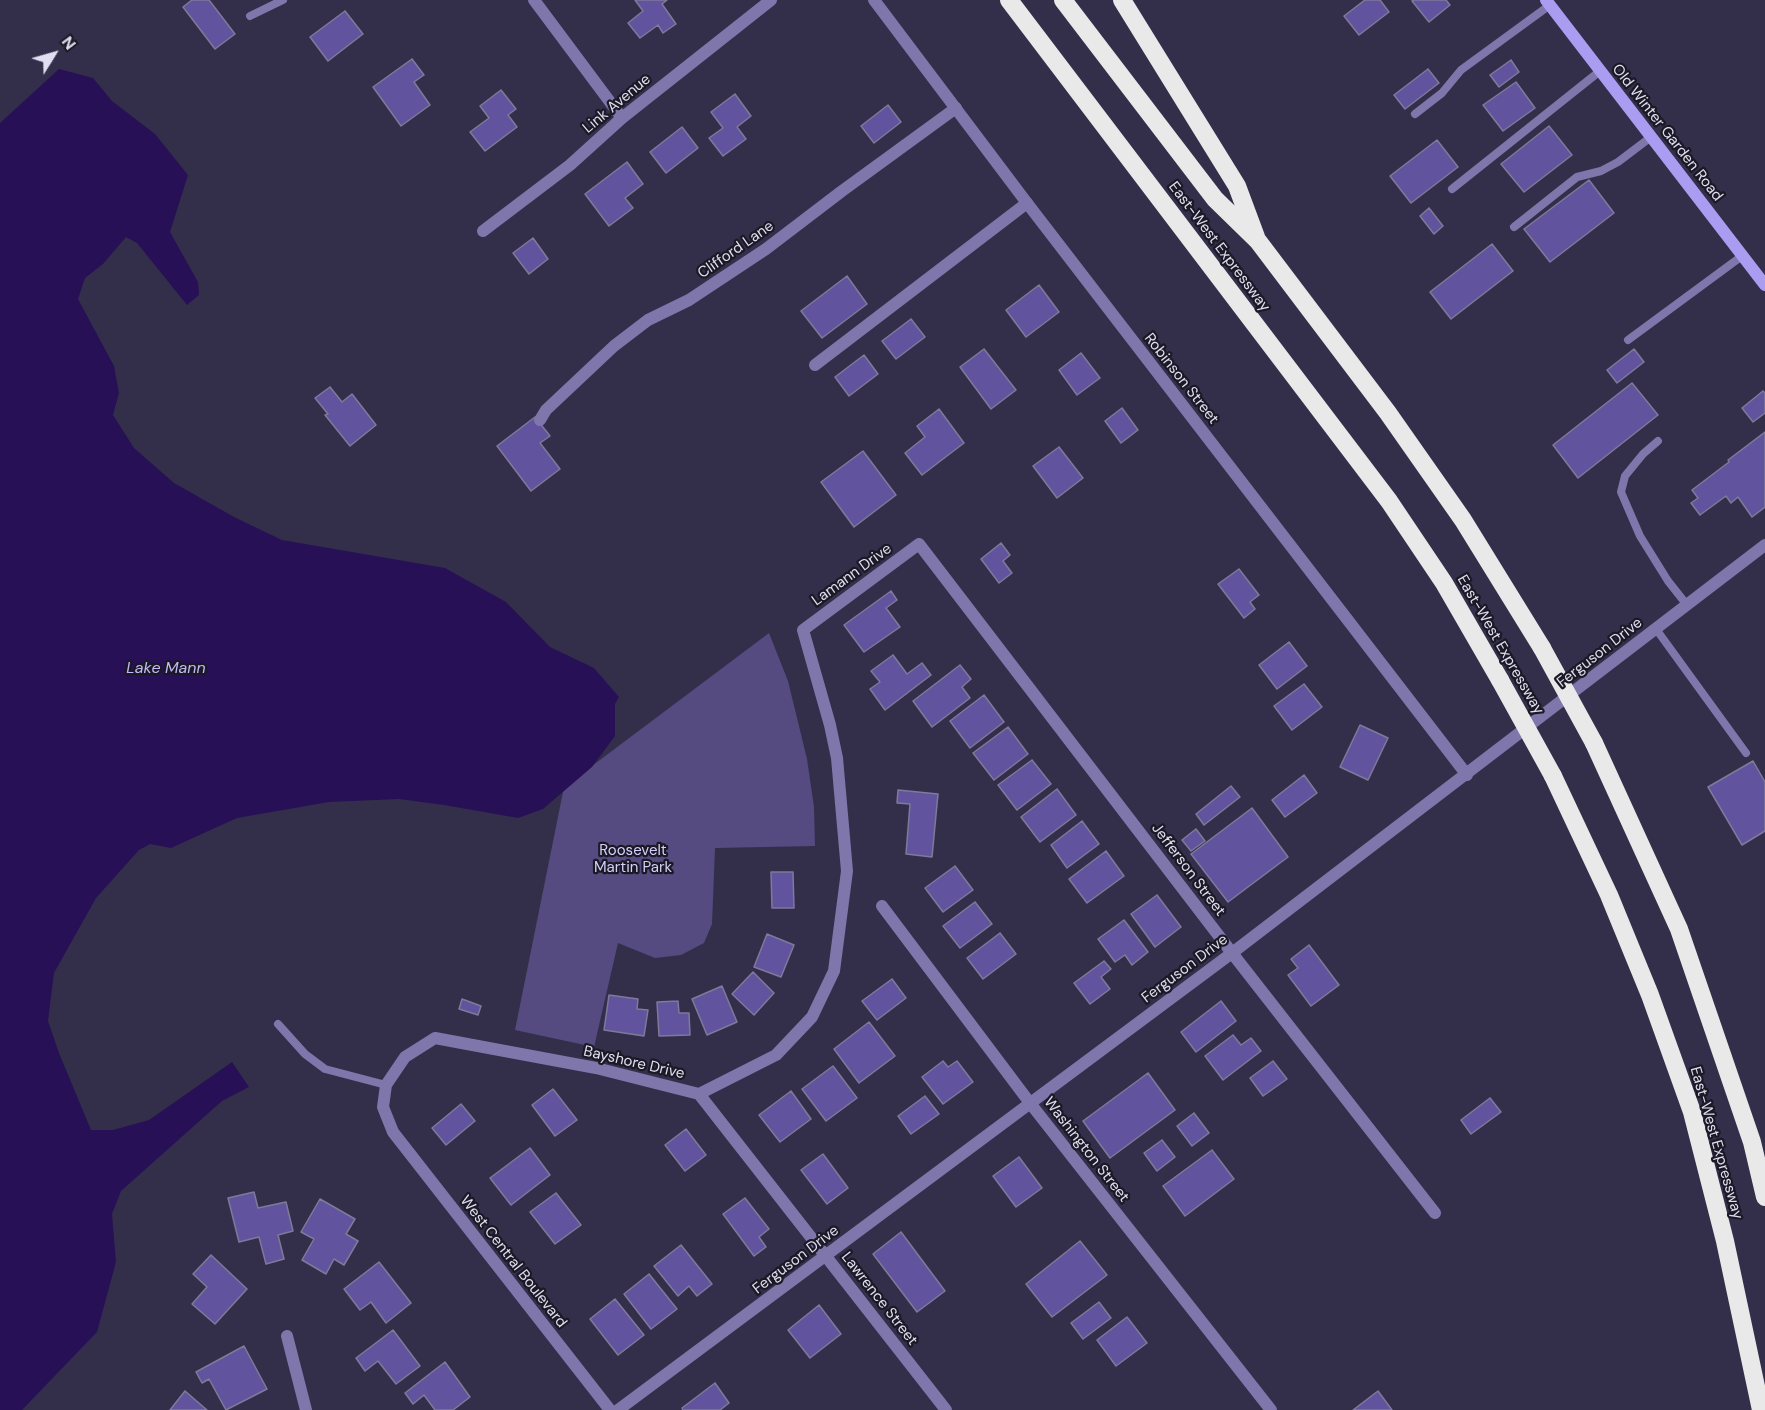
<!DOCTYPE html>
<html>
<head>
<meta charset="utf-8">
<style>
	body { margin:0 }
	#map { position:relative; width:1765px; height:1410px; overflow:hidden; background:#332f4a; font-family:"DM Sans",sans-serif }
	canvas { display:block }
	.north { position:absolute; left:24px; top:24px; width:60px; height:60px; -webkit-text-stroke:4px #1b1925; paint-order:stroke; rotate:53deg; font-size:16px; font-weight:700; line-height:24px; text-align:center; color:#e0def0 }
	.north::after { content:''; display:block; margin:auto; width:21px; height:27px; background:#e0def0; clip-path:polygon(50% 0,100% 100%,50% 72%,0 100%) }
</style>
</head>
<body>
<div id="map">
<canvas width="1765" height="1410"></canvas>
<div class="north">N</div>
</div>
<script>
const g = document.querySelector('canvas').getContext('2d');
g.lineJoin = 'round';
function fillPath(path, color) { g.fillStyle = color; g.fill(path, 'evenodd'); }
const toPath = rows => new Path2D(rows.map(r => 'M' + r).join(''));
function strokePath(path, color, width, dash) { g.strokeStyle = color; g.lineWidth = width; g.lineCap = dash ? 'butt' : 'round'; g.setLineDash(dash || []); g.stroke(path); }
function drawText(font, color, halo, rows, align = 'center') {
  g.font = font + ' "DM Sans",sans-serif'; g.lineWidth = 4.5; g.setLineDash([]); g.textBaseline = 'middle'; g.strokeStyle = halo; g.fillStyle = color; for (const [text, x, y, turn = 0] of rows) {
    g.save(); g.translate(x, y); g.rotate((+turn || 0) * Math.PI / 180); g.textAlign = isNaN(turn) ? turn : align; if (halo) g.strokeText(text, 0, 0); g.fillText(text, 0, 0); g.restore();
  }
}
fillPath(toPath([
	[769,633,788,681,807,759,814,807,815,846,715,848,712,924,704,943,681,955,655,958,618,943,594,1047,515,1030,564,787]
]), '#554b80');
fillPath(toPath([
	[59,69,93,78,112,101,155,134,188,175,170,232,198,282,199,295,187,305,137,243,126,237,103,264,85,278,78,299,114,366,119,393,113,415,134,448,174,483,234,517,282,540,445,568,506,602,550,647,594,668,619,697,615,704,615,736,592,767,543,809,518,818,444,805,399,799,329,802,237,818,171,848,150,844,139,850,96,898,54,973,48,1021,59,1053,91,1130,113,1130,149,1120,232,1062,249,1087,222,1101,121,1191,112,1214,116,1262,97,1332,22,1410,0,1410,0,123]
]), '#271056');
const building = toPath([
	[192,0,209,0,235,34,215,49,183,7,192,0],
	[635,0,667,0,662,4,676,24,663,33,658,25,640,38,628,23,643,11,635,0],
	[1365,0,1380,0,1389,12,1359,35,1344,16,1365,0],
	[1414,0,1446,0,1450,5,1429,22,1412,1,1414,0],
	[345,11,363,34,328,61,310,37,345,11],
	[412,59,424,75,414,82,430,105,401,126,373,87,412,59],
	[1511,60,1519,72,1499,87,1490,75,1511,60],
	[1428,69,1439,83,1405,109,1394,95,1428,69],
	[1516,82,1535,108,1503,131,1483,105,1516,82],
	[501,90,516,109,508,115,517,127,485,151,470,132,489,118,480,106,501,90],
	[735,94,751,116,737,127,746,139,723,156,709,138,723,128,711,112,735,94],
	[888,105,901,122,874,143,861,126,888,105],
	[1549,126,1572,155,1524,192,1501,164,1549,126],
	[682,127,698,148,666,173,650,152,682,127],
	[1437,140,1458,167,1411,203,1390,176,1437,140],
	[627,162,643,184,625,198,633,208,609,226,585,194,627,162],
	[1589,180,1614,213,1550,262,1524,229,1589,180],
	[1429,208,1443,226,1434,234,1420,216,1429,208],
	[533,238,548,259,529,274,513,253,533,238],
	[1492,244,1513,271,1451,319,1430,292,1492,244],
	[847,276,867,304,822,338,801,311,847,276],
	[1039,285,1059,312,1026,337,1006,310,1039,285],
	[911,319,925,337,896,359,882,341,911,319],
	[984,349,1016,390,991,409,960,367,984,349],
	[1634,349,1644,362,1617,383,1607,370,1634,349],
	[1081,353,1100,378,1077,395,1059,370,1081,353],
	[864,355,878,374,849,396,835,377,864,355],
	[1632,383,1658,415,1578,478,1553,445,1632,383],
	[330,387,342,402,352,394,376,425,350,446,325,415,328,414,315,398,330,387],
	[1763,391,1765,393,1765,413,1753,422,1742,408,1763,391],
	[1122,408,1138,430,1121,443,1105,421,1122,408],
	[939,409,964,443,922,475,905,453,925,437,917,426,939,409],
	[535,417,550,436,540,443,560,469,531,491,497,446,535,417],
	[1765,432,1765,507,1752,517,1738,497,1731,503,1726,496,1700,515,1691,503,1698,498,1692,490,1729,462,1728,460,1765,432],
	[1059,447,1083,478,1057,498,1033,466,1059,447],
	[863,451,896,495,854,527,821,482,863,451],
	[1001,543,1010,555,1003,561,1012,573,999,583,981,559,1001,543],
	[1239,569,1259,595,1250,602,1255,609,1244,618,1218,584,1239,569],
	[891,591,897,600,886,608,900,627,864,652,844,625,891,591],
	[1289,642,1307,666,1277,689,1259,665,1289,642],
	[893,655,907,674,922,663,931,675,885,710,870,689,880,682,871,671,893,655],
	[960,665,971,679,962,687,970,698,932,727,913,701,960,665],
	[1304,684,1322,707,1292,730,1274,706,1304,684],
	[984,695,1004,722,970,748,950,721,984,695],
	[1360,725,1388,738,1368,780,1340,767,1360,725],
	[1008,727,1028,754,994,780,973,753,1008,727],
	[1032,760,1051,784,1017,810,998,785,1032,760],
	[1753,761,1765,782,1765,831,1742,845,1708,787,1753,761],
	[1304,775,1317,793,1285,817,1272,800,1304,775],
	[1231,786,1240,797,1204,825,1196,814,1231,786],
	[1057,789,1076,815,1040,842,1021,817,1057,789],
	[898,790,938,794,932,857,906,854,910,804,897,803,898,790],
	[1252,808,1288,857,1228,902,1191,854,1252,808],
	[1082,821,1099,844,1067,868,1051,845,1082,821],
	[1196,829,1205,841,1191,851,1182,840,1196,829],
	[1106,851,1124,876,1087,903,1069,879,1106,851],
	[955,866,973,890,943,912,925,888,955,866],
	[771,872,793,872,794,908,772,908,771,872],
	[1157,895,1181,927,1155,947,1131,914,1157,895],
	[975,902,992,924,960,948,943,926,975,902],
	[1124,920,1148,952,1132,965,1125,955,1115,962,1098,939,1124,920],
	[1000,933,1016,954,983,979,967,958,1000,933],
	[767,934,794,945,781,977,754,967,767,934],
	[1309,945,1339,985,1311,1006,1288,975,1298,968,1291,959,1309,945],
	[1104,961,1111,969,1101,977,1110,989,1090,1004,1074,983,1104,961],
	[753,972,774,993,754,1015,732,994,753,972],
	[892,979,906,998,877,1020,862,1001,892,979],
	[722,986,737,1022,707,1035,692,999,722,986],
	[609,995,638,999,637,1009,648,1010,644,1036,604,1030,609,995],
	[462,999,481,1006,478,1015,459,1009,462,999],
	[678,1001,679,1013,689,1013,690,1035,659,1036,657,1002,678,1001],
	[1221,1001,1236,1021,1196,1052,1181,1032,1221,1001],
	[869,1022,895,1056,859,1083,834,1049,869,1022],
	[1233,1035,1241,1045,1251,1038,1261,1051,1223,1080,1205,1056,1233,1035],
	[943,1061,948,1067,957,1061,973,1082,943,1104,922,1077,943,1061],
	[1273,1061,1287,1079,1263,1096,1250,1078,1273,1061],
	[833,1066,857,1098,826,1121,802,1089,833,1066],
	[1148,1073,1175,1110,1110,1158,1083,1121,1148,1073],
	[553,1089,577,1120,555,1136,532,1105,553,1089],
	[791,1091,811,1119,780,1142,759,1115,791,1091],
	[925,1096,939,1114,911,1134,898,1116,925,1096],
	[1490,1098,1501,1112,1471,1134,1461,1120,1490,1098],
	[461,1104,475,1121,446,1145,432,1128,461,1104],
	[1194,1113,1209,1133,1192,1146,1177,1126,1194,1113],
	[686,1129,706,1155,685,1171,665,1145,686,1129],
	[1162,1140,1175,1157,1157,1171,1144,1153,1162,1140],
	[530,1148,550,1175,511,1205,490,1178,530,1148],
	[1212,1150,1234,1179,1185,1216,1163,1186,1212,1150],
	[823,1154,848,1188,827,1204,801,1170,823,1154],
	[1019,1157,1042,1188,1016,1207,993,1176,1019,1157],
	[254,1192,258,1208,286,1202,293,1231,278,1235,284,1259,266,1264,259,1237,239,1242,228,1198,254,1192],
	[556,1193,581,1225,555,1244,530,1212,556,1193],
	[745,1198,769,1229,759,1237,766,1247,754,1256,723,1214,745,1198],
	[320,1199,355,1219,346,1234,358,1241,344,1265,334,1259,326,1274,302,1260,314,1239,301,1232,320,1199],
	[901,1232,945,1291,917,1312,873,1254,901,1232],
	[1080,1241,1107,1275,1052,1317,1026,1284,1080,1241],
	[681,1245,712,1284,697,1296,689,1286,678,1296,654,1266,681,1245],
	[211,1255,247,1289,215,1324,192,1304,207,1287,193,1274,211,1255],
	[379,1262,411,1303,386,1323,371,1302,360,1310,344,1289,379,1262],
	[649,1274,677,1309,651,1329,624,1294,649,1274],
	[615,1299,644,1335,618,1355,590,1319,615,1299],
	[1099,1302,1111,1318,1083,1339,1071,1323,1099,1302],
	[819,1305,841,1334,810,1358,788,1330,819,1305],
	[1127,1317,1147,1343,1116,1366,1097,1340,1127,1317],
	[393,1330,420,1366,396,1384,378,1361,365,1371,356,1358,393,1330],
	[244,1346,267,1389,226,1410,209,1379,202,1383,196,1372,244,1346],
	[445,1362,470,1397,453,1410,435,1410,424,1395,413,1404,405,1393,445,1362],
	[715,1383,729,1403,720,1410,683,1410,682,1408,715,1383],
	[185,1391,207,1410,170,1410,185,1391],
	[1378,1391,1392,1410,1353,1410,1378,1391]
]);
fillPath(building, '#62539e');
strokePath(building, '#7e7a9a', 1.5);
strokePath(toPath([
	[250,16,283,0],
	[1415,114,1442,93,1461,70,1550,5],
	[1452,189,1600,71],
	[1514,227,1577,177,1601,171,1618,162,1651,137],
	[1628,340,1742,256],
	[1658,441,1643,454,1625,476,1621,492,1640,536,1668,581,1687,605],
	[1656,629,1746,753],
	[278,1024,305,1054,325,1069,386,1085]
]), '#7f77ac', 8);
strokePath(toPath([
	[534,0,622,118],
	[483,231,570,165,622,118,771,0],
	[815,365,1027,203],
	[540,420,546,410,614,346,648,320,689,300,766,249,842,191,956,108],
	[882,906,1030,1103,1271,1410],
	[699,1094,946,1410],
	[287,1336,306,1410],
	[610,1410,393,1132,383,1107,386,1085,405,1057,435,1038,596,1068,699,1094,776,1055,812,1017,834,971,847,871,837,758,830,725,803,630,919,544,1232,953,1435,1213]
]), '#7f77ac', 12);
strokePath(toPath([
	[874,0,1027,203,1467,775],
	[618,1410,1232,953,1765,545]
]), '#7f77ac', 12);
strokePath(toPath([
	[1546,0,1765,285]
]), '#aa9cf0', 12);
strokePath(toPath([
	[1009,0,1389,501,1444,583,1500,680],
	[1063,0,1215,199,1258,241,1388,413,1463,520,1542,648],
	[1122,0,1237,186,1256,237],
	[1594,743,1679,929,1752,1142,1765,1197],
	[1553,776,1609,895,1650,995,1692,1112,1725,1241,1761,1410]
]), '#e9e9e9', 18);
strokePath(toPath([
	[1542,648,1594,743],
	[1500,680,1553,776]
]), '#e9e9e9', 18);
drawText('15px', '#e0def0', '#1b1925', [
	["Link Avenue",617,104,-40],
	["Old Winter Garden Road",1667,133,52],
	["East-West Expressway",1219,247,53],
	["Clifford Lane",736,250,-35],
	["Robinson Street",1181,379,52],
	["Lamann Drive",852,575,-36],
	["East-West Expressway",1500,645,60],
	["Ferguson Drive",1600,653,-38],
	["Jefferson Street",1188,870,53],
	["Ferguson Drive",1185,969,-37],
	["Bayshore Drive",634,1063,13],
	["East-West Expressway",1716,1143,74],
	["Washington Street",1086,1150,52],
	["Ferguson Drive",796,1260,-37],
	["West Central Boulevard",513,1262,52],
	["Lawrence Street",879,1299,52]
]);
drawText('15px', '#d5d0fb', '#1b1925', [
	["Roosevelt",633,851],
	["Martin Park",633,868]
]);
drawText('italic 16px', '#c3baf9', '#1b1925', [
	["Lake Mann",166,669]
]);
</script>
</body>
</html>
